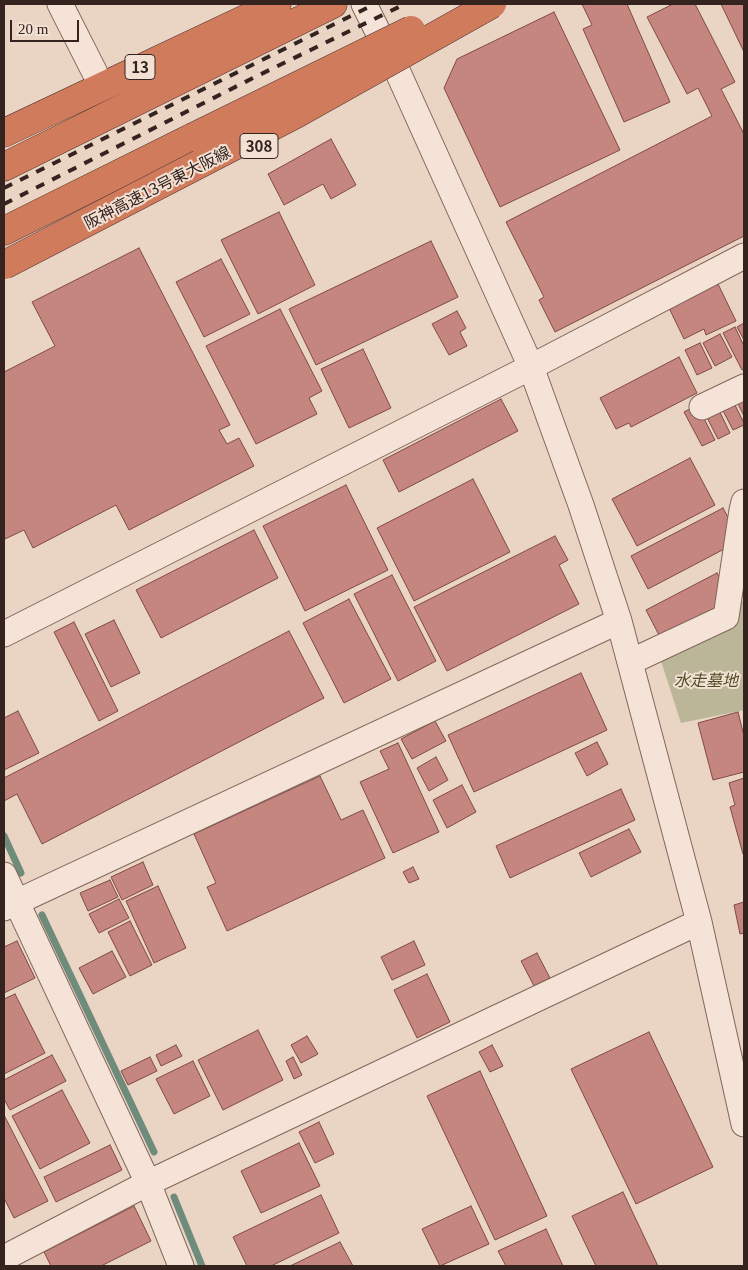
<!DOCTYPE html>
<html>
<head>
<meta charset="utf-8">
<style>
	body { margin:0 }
	#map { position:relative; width:748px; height:1270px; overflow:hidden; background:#ead4c4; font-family:Georgia,serif }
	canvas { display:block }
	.frame { position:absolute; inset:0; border:5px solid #34231f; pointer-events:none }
	.scale { position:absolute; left:10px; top:20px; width:69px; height:22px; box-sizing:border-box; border:2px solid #34231f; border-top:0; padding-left:6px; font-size:15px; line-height:18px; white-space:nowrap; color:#34231f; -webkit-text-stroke:4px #f2e0d3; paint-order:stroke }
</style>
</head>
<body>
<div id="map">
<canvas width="748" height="1270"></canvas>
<div class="frame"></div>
<div class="scale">20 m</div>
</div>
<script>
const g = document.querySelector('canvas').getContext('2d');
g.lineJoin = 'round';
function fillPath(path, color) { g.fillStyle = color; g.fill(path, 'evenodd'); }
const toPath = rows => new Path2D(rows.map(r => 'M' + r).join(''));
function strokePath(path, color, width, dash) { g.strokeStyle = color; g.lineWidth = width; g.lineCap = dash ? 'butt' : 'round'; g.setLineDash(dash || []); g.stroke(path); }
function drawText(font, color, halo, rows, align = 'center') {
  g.font = font + ' Georgia,"Noto Sans JP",serif'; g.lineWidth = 4; g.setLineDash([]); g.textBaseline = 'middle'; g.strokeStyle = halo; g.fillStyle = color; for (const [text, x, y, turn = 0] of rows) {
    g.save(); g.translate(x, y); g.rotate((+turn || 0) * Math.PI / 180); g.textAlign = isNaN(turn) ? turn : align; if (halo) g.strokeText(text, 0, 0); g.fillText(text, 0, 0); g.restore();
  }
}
fillPath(toPath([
	[740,601,744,602,744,710,681,723,661,661,734,627]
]), '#bcb698');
strokePath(toPath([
	[4,836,21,873],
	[42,915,154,1152],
	[174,1197,202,1266]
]), '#6e8b7b', 7);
const building = toPath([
	[582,4,627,4,670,102,624,122,583,29,592,25,582,4],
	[673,4,695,4,735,82,721,89,744,134,744,236,555,332,539,300,544,297,506,222,712,116,698,88,687,94,647,17,673,4],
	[721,4,744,4,744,52,721,4],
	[554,12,620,150,500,207,444,88,457,59,554,12],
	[331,139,356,185,331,199,323,184,284,205,268,174,331,139],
	[279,212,315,285,258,314,221,240,279,212],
	[431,241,458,297,316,365,289,309,431,241],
	[139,248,230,425,219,430,227,444,239,438,254,466,129,530,116,505,33,548,24,530,5,539,4,536,4,372,55,346,32,302,139,248],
	[221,259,250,314,204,337,176,282,221,259],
	[718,284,736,321,706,335,704,329,684,339,669,308,718,284],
	[280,309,322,391,309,398,317,414,256,444,206,346,280,309],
	[457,311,466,328,460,332,467,346,449,355,432,324,457,311],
	[744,323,744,340,737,327,744,323],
	[735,327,744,346,744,369,742,370,723,333,735,327],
	[720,334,732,357,715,366,703,343,720,334],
	[700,343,712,368,697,375,685,350,700,343],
	[363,349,391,408,349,428,321,369,363,349],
	[679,357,697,393,631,427,629,423,616,429,600,398,679,357],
	[744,391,744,416,734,396,744,391],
	[731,397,744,423,744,425,733,430,719,403,731,397],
	[501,399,518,431,399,492,383,460,501,399],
	[716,404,730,433,718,439,703,410,716,404],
	[697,405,715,440,702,446,684,412,697,405],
	[690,458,715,505,637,546,612,499,690,458],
	[473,479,510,552,414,601,377,528,473,479],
	[346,485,388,570,305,611,263,526,346,485],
	[723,508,730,521,730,546,648,589,631,556,723,508],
	[254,530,278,578,161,638,136,590,254,530],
	[555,536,568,560,559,565,579,604,447,671,414,607,555,536],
	[717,573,723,584,722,606,660,637,646,610,717,573],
	[392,575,436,661,398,681,354,594,392,575],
	[349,599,391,679,344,703,303,623,349,599],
	[114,620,140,673,111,687,85,634,114,620],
	[74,622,118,711,99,721,54,632,74,622],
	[289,631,324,698,42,844,17,794,4,801,4,778,289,631],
	[581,673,607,730,474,792,448,735,581,673],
	[18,711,39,753,4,770,4,718,18,711],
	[738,712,744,736,744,772,713,780,698,723,738,712],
	[435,721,446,741,412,759,401,739,435,721],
	[597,742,608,764,587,776,575,753,597,742],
	[398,743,439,832,393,853,360,782,389,769,380,751,398,743],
	[436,757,448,780,429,791,417,768,436,757],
	[320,776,341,820,363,810,385,858,227,931,207,887,216,883,194,834,320,776],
	[744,778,744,854,743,854,730,807,735,805,729,783,744,778],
	[462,785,476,812,447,828,433,800,462,785],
	[621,789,635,820,510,878,496,846,621,789],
	[629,829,641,852,591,877,579,853,629,829],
	[143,862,153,885,122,900,111,877,143,862],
	[413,867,419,879,409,883,403,872,413,867],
	[110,880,118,897,88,911,80,893,110,880],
	[158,886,186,948,154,963,126,901,158,886],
	[119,899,129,918,99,933,89,914,119,899],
	[744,902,744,933,740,934,734,905,744,902],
	[130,921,152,965,130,976,108,932,130,921],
	[17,941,35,978,4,993,4,947,17,941],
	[414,941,425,965,392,980,381,957,414,941],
	[112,951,126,977,93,994,79,968,112,951],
	[537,953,550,978,534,986,521,961,537,953],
	[427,974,450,1022,417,1038,394,990,427,974],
	[15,994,45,1053,4,1074,4,999,15,994],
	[258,1030,283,1080,223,1110,198,1060,258,1030],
	[649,1032,713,1167,636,1204,571,1069,649,1032],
	[307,1036,318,1054,301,1063,291,1045,307,1036],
	[176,1045,182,1056,161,1066,156,1055,176,1045],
	[492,1045,503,1066,490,1072,479,1052,492,1045],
	[52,1055,66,1081,10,1110,4,1099,4,1080,52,1055],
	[150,1057,157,1071,128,1085,121,1071,150,1057],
	[293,1057,302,1075,294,1079,286,1061,293,1057],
	[193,1061,210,1096,174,1114,156,1079,193,1061],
	[480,1071,547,1216,495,1240,427,1096,480,1071],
	[62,1090,90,1143,40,1169,12,1116,62,1090],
	[4,1115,48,1201,14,1218,4,1198,4,1115],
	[319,1122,334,1154,315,1163,299,1132,319,1122],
	[299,1143,320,1186,261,1213,241,1171,299,1143],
	[110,1145,122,1170,56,1202,44,1177,110,1145],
	[623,1192,658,1266,596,1266,572,1216,623,1192],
	[321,1195,339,1233,271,1266,247,1266,233,1237,321,1195],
	[134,1206,151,1241,101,1266,51,1266,44,1252,134,1206],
	[471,1206,489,1244,440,1266,422,1229,471,1206],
	[546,1229,563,1266,506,1266,498,1251,546,1229],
	[340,1242,353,1266,290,1266,340,1242]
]);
fillPath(building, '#c4867e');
strokePath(building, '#804a44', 1);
const minor = toPath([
	[60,4,95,73],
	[364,4,396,68,531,367,581,505,619,621,699,922,744,1124],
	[702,407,744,387],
	[4,634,531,367,744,256],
	[630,662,726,617,742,510,744,502],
	[4,875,148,1183,181,1266],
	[4,908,619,621],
	[4,1258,148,1183,699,922]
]);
const highway = toPath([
	[4,133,277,4],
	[4,167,333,4],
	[4,231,193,137]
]);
strokePath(minor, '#83655c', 27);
strokePath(highway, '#513630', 29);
strokePath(minor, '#f5e3d7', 25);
strokePath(highway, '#d17b5d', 28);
strokePath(toPath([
	[4,188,375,4],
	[4,204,253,78,405,4]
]), '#34231f', 4, [9, 9]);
const highwayBridge = toPath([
	[193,137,411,30],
	[4,265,296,114,492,4]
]);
strokePath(highwayBridge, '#513630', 29, []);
strokePath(highwayBridge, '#d17b5d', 28);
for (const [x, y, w] of [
	[140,67,30],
	[259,146,38]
]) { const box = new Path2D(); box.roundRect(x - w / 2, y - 12.5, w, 25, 4); g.fillStyle = '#f2e0d3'; g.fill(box); strokePath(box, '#34231f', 1); }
drawText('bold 15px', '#34231f', null, [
	["13",140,67],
	["308",259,146]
]);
drawText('16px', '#34231f', '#f2e0d3', [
	["阪神高速13号東大阪線",157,187,-27]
]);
drawText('italic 16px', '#4f4d27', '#f2e0d3', [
	["水走墓地",706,680]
]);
</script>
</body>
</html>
